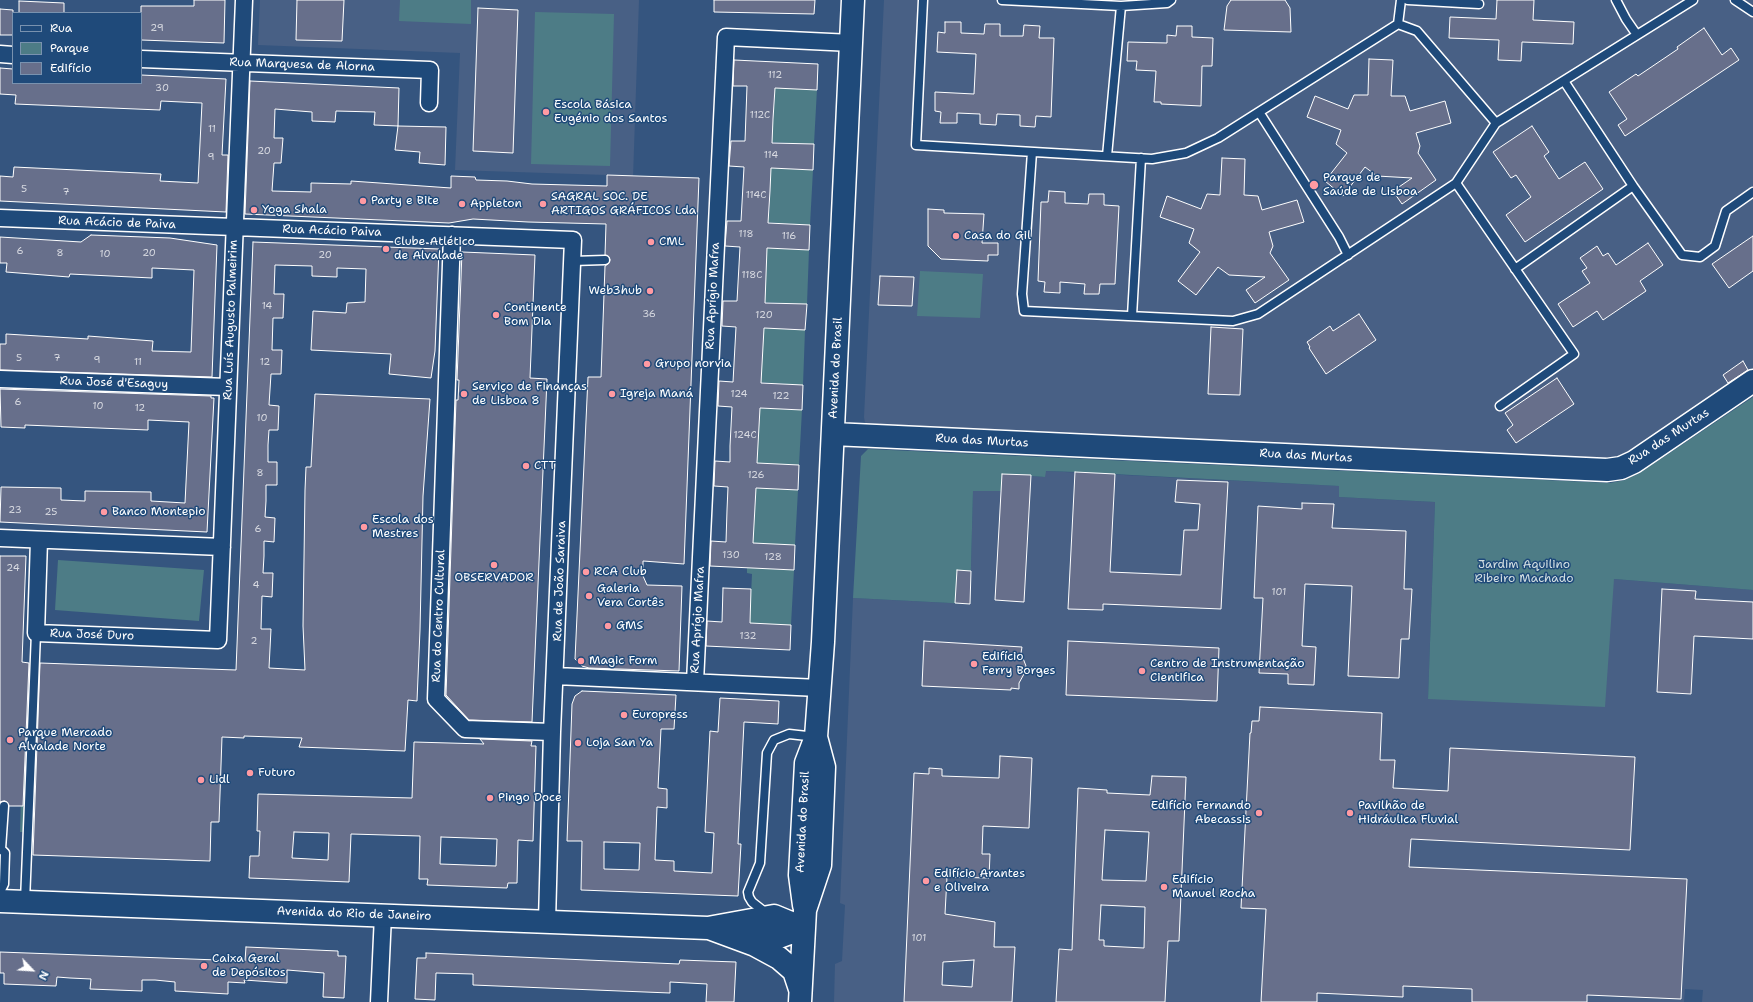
<!DOCTYPE html>
<html>
<head>
<meta charset="utf-8">
<style>
	body { margin:0 }
	#map { position:relative; width:1753px; height:1002px; overflow:hidden; background:#35557f; font-family:"Shantell Sans",sans-serif }
	canvas { display:block }
	.legend { position:absolute; left:12px; top:12px; width:130px; height:72px; box-sizing:border-box; background:#1f4a7a; border:1px solid #7992af; margin:0; padding:5px 7px; list-style:none; font-size:12px; color:#fff }
	.legend li { display:flex; align-items:center; gap:8px; height:20px }
	.legend b { width:20px; border:1px solid #7992af }
	.north { position:absolute; left:12px; top:950px; width:40px; height:40px; -webkit-text-stroke:3px #1f4a7a; paint-order:stroke; rotate:115deg; font-size:11px; font-weight:700; line-height:16px; text-align:center; color:#fff }
	.north::after { content:''; display:block; margin:auto; width:14px; height:18px; background:#fff; clip-path:polygon(50% 0,100% 100%,50% 72%,0 100%) }
</style>
</head>
<body>
<div id="map">
<canvas width="1753" height="1002"></canvas>
<ul class="legend">
<li><b style="height:5px;background:#1f4a7a"></b>Rua</li>
<li><b style="height:11px;background:#4d7c86"></b>Parque</li>
<li><b style="height:11px;background:#676f8b"></b>Edifício</li>
</ul>
<div class="north">N</div>
</div>
<script>
const g = document.querySelector('canvas').getContext('2d');
g.lineJoin = 'round';
function fillPath(path, color) { g.fillStyle = color; g.fill(path, 'evenodd'); }
const toPath = rows => new Path2D(rows.map(r => 'M' + r).join(''));
function strokePath(path, color, width, dash) { g.strokeStyle = color; g.lineWidth = width; g.lineCap = dash ? 'butt' : 'round'; g.setLineDash(dash || []); g.stroke(path); }
function drawText(font, color, halo, rows, align = 'center') {
  g.font = font + ' "Shantell Sans",sans-serif'; g.lineWidth = 3; g.setLineDash([]); g.textBaseline = 'middle'; g.strokeStyle = halo; g.fillStyle = color; for (const [text, x, y, turn = 0] of rows) {
    g.save(); g.translate(x, y); g.rotate((+turn || 0) * Math.PI / 180); g.textAlign = isNaN(turn) ? turn : align; if (halo) g.strokeText(text, 0, 0); g.fillText(text, 0, 0); g.restore();
  }
}
fillPath(toPath([
	[260,0,639,0,633,178,607,175,455,170,460,53,258,45],
	[884,0,1753,0,1753,370,1629,455,1605,462,866,429,864,417],
	[1045,471,1340,486,1339,497,1435,502,1428,699,1614,579,1753,590,1753,1002,1702,1002,1703,990,1685,989,1684,1002,834,1002,835,964,842,961,845,905,840,903,853,598,970,604,973,490,1002,474,1045,477]
]), '#486085');
fillPath(toPath([
	[400,0,471,0,471,24,399,21],
	[535,12,614,14,610,166,531,164],
	[770,87,817,89,814,144,767,142,767,137,772,137,773,123,775,93],
	[766,168,813,170,810,225,763,222,764,217,769,217,770,199,771,173],
	[762,248,809,250,807,304,759,302,765,297,767,253],
	[920,271,983,274,980,318,917,316],
	[758,328,805,330,803,385,756,382],
	[1753,397,1753,590,1614,579,1605,707,1428,699,1435,502,1339,497,1339,486,1075,472,1046,471,1045,477,1002,474,1001,491,973,491,970,604,853,598,861,456,868,449,1610,483,1625,480,1640,473],
	[755,408,802,410,799,465,752,463],
	[751,488,798,490,795,545,748,543,753,537,756,494],
	[58,560,204,570,199,621,55,610],
	[747,568,794,570,791,625,744,623,750,617,752,574,747,573],
	[22,767,26,767,23,832,20,832]
]), '#4d7c86');
const building = toPath([
	[194,0,225,0,224,43,141,40,141,6,194,6,194,0],
	[297,0,344,0,342,41,296,40,297,0],
	[714,0,815,0,814,14,714,12,714,0],
	[1231,0,1285,0,1290,8,1291,32,1224,30,1227,6,1231,0],
	[1497,0,1534,0,1533,20,1574,22,1573,44,1522,42,1521,61,1498,60,1499,40,1449,38,1450,17,1496,19,1497,0],
	[19,1,64,3,64,13,19,13,19,1],
	[478,8,518,10,513,153,473,151,478,8],
	[0,9,13,10,13,35,0,35,0,9],
	[945,22,961,22,961,33,984,34,985,24,1000,24,1000,36,1023,36,1024,25,1040,26,1039,38,1054,38,1051,117,1036,116,1035,127,1020,126,1020,115,997,114,996,125,980,124,980,114,957,113,957,123,940,123,941,112,935,111,935,92,974,94,976,54,937,52,938,32,945,33,945,22],
	[1177,26,1192,26,1192,37,1213,38,1212,66,1202,66,1201,106,1161,104,1161,102,1154,102,1156,71,1136,70,1137,61,1127,61,1128,42,1167,43,1167,35,1176,36,1177,26],
	[1704,28,1722,55,1731,48,1739,60,1625,136,1618,125,1627,119,1609,92,1636,74,1638,76,1678,49,1677,47,1704,28],
	[1369,59,1393,60,1391,96,1405,96,1410,111,1445,101,1451,123,1416,133,1420,146,1418,153,1436,180,1402,204,1393,191,1412,178,1377,176,1365,167,1343,196,1325,181,1347,153,1336,144,1341,130,1307,117,1315,96,1348,109,1354,95,1368,95,1369,59],
	[734,60,818,64,817,90,775,88,773,119,772,143,814,144,813,170,771,168,770,191,768,223,810,225,809,250,767,248,765,303,807,304,805,330,764,328,761,383,803,385,802,410,760,408,757,463,799,465,798,490,756,488,753,543,795,545,794,570,710,566,711,541,726,542,727,510,728,487,714,486,715,461,730,462,730,446,732,407,718,406,719,381,733,382,736,327,722,326,723,301,737,301,740,247,725,246,727,221,741,221,744,167,729,166,731,141,745,141,747,86,733,86,734,60],
	[0,68,13,69,13,83,141,83,141,75,226,79,222,155,228,155,226,212,0,201,0,176,13,177,14,167,161,174,160,181,198,183,202,103,161,101,160,110,15,104,16,95,0,94,0,68],
	[250,81,399,88,398,126,374,125,375,112,336,111,335,122,312,121,312,112,275,109,274,138,283,138,281,163,274,163,272,191,311,192,311,183,351,184,351,181,451,188,451,176,475,177,476,180,507,181,532,184,607,186,607,175,699,178,684,564,643,561,643,576,647,585,682,586,679,671,589,668,582,666,575,659,588,377,601,377,605,266,608,264,610,260,609,257,605,255,606,224,528,222,473,219,449,223,245,214,250,81],
	[398,126,446,127,445,165,419,163,420,152,395,150,398,126],
	[1532,126,1549,152,1544,156,1559,179,1585,162,1603,189,1525,242,1506,215,1531,197,1516,175,1511,178,1493,152,1532,126],
	[1222,158,1245,159,1244,195,1258,196,1262,210,1297,200,1304,222,1269,232,1273,246,1270,253,1289,280,1255,303,1246,290,1265,277,1229,275,1218,267,1196,295,1178,281,1200,252,1189,243,1194,229,1160,217,1167,196,1201,209,1207,194,1220,195,1222,158],
	[1049,191,1065,192,1065,203,1088,204,1089,194,1104,194,1104,205,1119,206,1115,284,1100,284,1099,294,1084,294,1085,284,1060,282,1060,293,1044,292,1045,282,1038,281,1041,202,1048,202,1049,191],
	[928,209,944,210,944,213,984,214,982,243,998,243,998,255,988,255,988,261,941,259,928,246,928,209],
	[91,235,170,238,217,245,212,377,0,370,0,344,6,344,6,334,88,339,88,336,153,341,152,351,191,352,194,270,152,268,152,278,70,274,69,277,6,272,7,263,0,263,0,237,81,242,91,235],
	[1753,236,1753,271,1729,288,1712,264,1753,236],
	[253,242,439,249,435,351,431,378,389,374,391,354,311,350,313,311,346,313,347,303,365,302,366,269,337,268,337,277,312,276,312,266,275,265,274,294,284,294,283,318,273,318,272,350,282,350,281,374,271,374,269,405,279,406,278,430,269,430,268,445,268,462,277,462,277,485,266,485,266,501,265,517,275,518,274,542,264,541,264,556,263,573,273,573,272,597,262,596,261,629,271,629,269,668,305,670,303,626,305,490,306,467,311,467,315,394,430,399,423,496,420,630,417,701,408,700,405,751,299,747,302,738,244,736,244,738,222,737,219,822,211,822,210,861,33,855,40,663,236,670,253,242],
	[1648,243,1663,265,1640,281,1646,291,1603,320,1597,311,1573,327,1558,304,1590,283,1582,271,1587,268,1580,258,1597,246,1603,256,1608,253,1616,265,1648,243],
	[462,252,535,255,530,378,547,379,532,722,469,720,446,695,456,400,458,400,459,380,457,380,462,252],
	[880,276,914,277,912,306,878,305,880,276],
	[1359,314,1376,340,1326,374,1309,348,1310,347,1307,342,1330,326,1333,331,1359,314],
	[1211,327,1243,329,1240,395,1208,394,1211,327],
	[1743,361,1748,370,1728,383,1723,375,1743,361],
	[1557,378,1574,404,1516,443,1507,430,1513,425,1505,413,1557,378],
	[0,389,211,396,211,398,214,398,207,532,0,522,1,487,61,488,61,500,85,501,85,491,151,492,151,501,185,503,189,422,148,420,148,430,25,425,25,428,1,427,0,389],
	[1075,472,1115,474,1110,572,1181,575,1184,530,1198,530,1200,504,1175,502,1177,480,1228,482,1221,609,1103,604,1103,610,1068,609,1075,472],
	[1002,474,1031,475,1024,602,995,600,1002,474],
	[1302,503,1334,504,1332,528,1406,531,1404,589,1412,589,1409,639,1401,639,1399,678,1348,676,1352,586,1305,584,1302,646,1316,647,1314,685,1288,684,1288,674,1259,673,1263,598,1254,598,1258,506,1302,509,1302,503],
	[0,556,26,556,22,662,29,663,23,806,9,806,5,801,0,802,0,556],
	[957,570,971,571,970,604,955,603,957,570],
	[723,588,751,589,750,623,791,625,790,650,706,646,707,621,722,622,723,588],
	[1662,589,1696,591,1695,599,1753,602,1753,639,1694,636,1691,694,1657,692,1662,589],
	[924,641,1022,647,1021,653,1026,666,1024,674,1019,683,1019,689,1011,688,1011,690,922,686,924,641],
	[1068,641,1219,648,1217,701,1066,695,1068,641],
	[582,691,676,695,674,729,661,729,658,788,667,789,667,808,657,807,655,860,674,861,674,871,712,873,714,833,705,832,707,791,710,731,718,732,720,698,779,701,778,724,744,722,738,844,741,844,738,896,581,890,582,841,567,841,572,704,575,696,582,691],
	[604,842,640,843,639,870,604,869,604,842],
	[1260,707,1382,713,1380,760,1395,760,1393,788,1448,791,1450,748,1635,757,1630,850,1411,839,1409,867,1687,879,1681,999,1587,995,1587,1002,1472,1002,1472,989,1403,986,1403,997,1317,993,1317,1002,1261,1002,1266,909,1241,908,1250,733,1251,733,1252,721,1259,721,1260,707],
	[480,739,532,741,531,746,536,746,533,841,518,840,517,883,508,883,507,888,427,885,428,879,419,879,420,836,351,834,349,882,249,878,250,856,259,856,260,831,257,831,258,794,412,798,414,742,484,744,480,739],
	[294,832,329,833,328,860,292,858,294,832],
	[441,837,497,839,496,866,440,864,441,837],
	[1000,756,1032,758,1029,828,983,826,982,854,990,854,989,878,947,877,945,914,995,922,994,947,1015,947,1012,1002,904,1002,914,773,929,774,929,768,942,769,942,776,999,778,1000,756],
	[974,960,972,987,942,985,943,962,974,960],
	[1152,776,1186,777,1179,941,1168,941,1165,1002,1056,1002,1059,949,1072,950,1078,788,1107,790,1107,793,1150,795,1152,776],
	[1105,830,1149,832,1146,881,1102,880,1105,830],
	[1101,905,1145,907,1144,948,1104,946,1104,940,1099,940,1101,905],
	[246,947,338,951,338,956,346,956,344,998,323,997,324,973,287,970,287,983,244,980,245,983,228,982,228,994,175,991,175,982,155,980,142,980,142,991,90,989,91,979,70,978,57,977,56,986,4,984,4,973,0,973,0,952,245,961,246,947],
	[426,953,679,964,680,960,736,962,734,1002,706,1002,707,984,670,982,670,993,570,989,473,985,473,974,436,973,435,1000,415,999,417,958,426,958,426,953]
]);
fillPath(building, '#676f8b');
strokePath(building, '#fff', 1);
const lane = toPath([
	[923,0,916,145,1152,159,1186,153,1218,138,1398,24,1401,0],
	[1002,0,1121,6,1167,3,1171,0],
	[1408,0,1479,4],
	[1616,0,1626,19,1637,35],
	[1735,0,1753,12],
	[1398,24,1417,31,1496,123],
	[1259,112,1339,237,1348,255],
	[1032,152,1022,294,1024,311,1233,321,1258,314,1456,183,1496,123,1693,0],
	[1107,156,1121,6],
	[1456,183,1574,354,1500,406],
	[1633,186,1682,255,1700,257,1715,246,1726,211,1753,192],
	[572,261,605,260],
	[1515,269,1633,186,1564,81],
	[1132,316,1141,158],
	[0,892,4,884,5,853,1,849,4,806],
	[25,901,36,633],
	[766,913,752,902,749,897,748,892,760,863,767,753,774,740,789,734,816,737]
]);
const street = toPath([
	[0,54,13,55],
	[141,59,430,70,429,103],
	[0,218,573,240,552,732,547,922],
	[452,235,436,699,465,729,552,732],
	[0,379,228,387],
	[0,538,222,547],
	[39,540,36,633,218,640,244,0],
	[556,676,819,688],
	[695,682,726,37,852,43],
	[379,1002,383,915]
]);
const secondary = toPath([
	[833,434,1607,470,1621,468,1634,462,1753,381],
	[0,901,708,928,774,916,803,928],
	[804,905,800,875,806,763,816,737],
	[709,928,755,945,779,958,794,971,800,989],
	[742,936,779,937,803,928],
	[800,1002,805,910,820,865,824,767,816,737,823,642,853,0]
]);
strokePath(lane, '#fff', 11);
strokePath(street, '#fff', 19);
strokePath(secondary, '#fff', 25);
strokePath(lane, '#1f4a7a', 8);
strokePath(street, '#1f4a7a', 16);
strokePath(secondary, '#1f4a7a', 22);
for (const [x, y, r, color] of [
	[546,112,4,"#ff9aa2"],
	[1314,185,5,"#ff9aa2"],
	[363,201,4,"#ff9aa2"],
	[462,204,4,"#ff9aa2"],
	[543,204,4,"#ff9aa2"],
	[254,210,4,"#ff9aa2"],
	[956,236,4,"#ff9aa2"],
	[651,242,4,"#ff9aa2"],
	[386,249,4,"#ff9aa2"],
	[650,291,4,"#ff9aa2"],
	[496,315,4,"#ff9aa2"],
	[647,364,4,"#ff9aa2"],
	[464,394,4,"#ff9aa2"],
	[612,394,4,"#ff9aa2"],
	[526,466,4,"#ff9aa2"],
	[104,512,4,"#ff9aa2"],
	[364,527,4,"#ff9aa2"],
	[494,565,4,"#ff9aa2"],
	[586,572,4,"#ff9aa2"],
	[589,596,4,"#ff9aa2"],
	[608,626,4,"#ff9aa2"],
	[581,661,4,"#ff9aa2"],
	[974,664,4,"#ff9aa2"],
	[1142,671,4,"#ff9aa2"],
	[624,715,4,"#ff9aa2"],
	[10,740,4,"#ff9aa2"],
	[578,743,4,"#ff9aa2"],
	[250,773,4,"#ff9aa2"],
	[201,780,4,"#ff9aa2"],
	[490,798,4,"#ff9aa2"],
	[1259,813,4,"#ff9aa2"],
	[1350,813,4,"#ff9aa2"],
	[926,881,4,"#ff9aa2"],
	[1164,887,4,"#ff9aa2"],
	[204,966,4,"#ff9aa2"]
]) { const dot = new Path2D(); dot.arc(x, y, r, 0, 2 * Math.PI); g.fillStyle = color; g.fill(dot); strokePath(dot, '#1f4a7a', 1.5); }
drawText('10px', '#d9dbe2', null, [
	["29",157,28],
	["112",775,75],
	["30",162,88],
	["112C",760,115],
	["11",212,129],
	["20",264,151],
	["114",771,155],
	["9",211,157],
	["5",24,189],
	["7",66,192],
	["114C",756,195],
	["118",746,234],
	["116",789,236],
	["6",20,251],
	["8",60,253],
	["20",149,253],
	["10",105,254],
	["20",325,255],
	["118C",752,275],
	["14",267,306],
	["36",649,314],
	["120",764,315],
	["5",19,358],
	["7",57,358],
	["9",97,360],
	["11",138,362],
	["12",265,362],
	["124",739,394],
	["122",781,396],
	["6",18,402],
	["10",98,406],
	["12",140,408],
	["10",262,418],
	["124C",745,435],
	["8",260,473],
	["126",756,475],
	["23",15,510],
	["25",51,512],
	["6",258,529],
	["130",731,555],
	["128",773,557],
	["24",13,568],
	["4",256,585],
	["101",1279,592],
	["132",748,636],
	["2",254,641],
	["101",919,938]
]);
drawText('12px', '#fff', '#1f4a7a', [
	["Rua Marquesa de Alorna",302,65,2],
	["Rua Acácio de Paiva",117,223,2],
	["Rua Acácio Paiva",332,231,2],
	["Rua Aprígio Mafra",713,296,-87],
	["Rua Luís Augusto Palmeirim",231,320,-88],
	["Avenida do Brasil",836,368,-87],
	["Rua José d'Esaguy",114,383,2],
	["Rua das Murtas",1669,437,-33],
	["Rua das Murtas",982,441,3],
	["Rua das Murtas",1306,456,3],
	["Rua de João Saraiva",560,581,-88],
	["Rua do Centro Cultural",439,616,-88],
	["Rua Aprígio Mafra",698,620,-87],
	["Rua José Duro",92,635,2],
	["Avenida do Brasil",803,822,-87],
	["Avenida do Rio de Janeiro",354,914,2]
]);
drawText('12px', '#fff', '#1f4a7a', [
	["Escola Básica",554,105],
	["Eugénio dos Santos",554,119],
	["Parque de",1323,178],
	["Saúde de Lisboa",1323,192],
	["SAGRAL SOC. DE",551,197],
	["ARTIGOS GRÁFICOS Lda",551,211],
	["Party e Bite",371,201],
	["Appleton",470,204],
	["Yoga Shala",262,210],
	["Casa do Gil",964,236],
	["Clube Atlético",394,242],
	["de Alvalade",394,256],
	["CML",659,242],
	["Web3hub",642,291,"right"],
	["Continente",504,308],
	["Bom Dia",504,322],
	["Grupo norvia",655,364],
	["Serviço de Finanças",472,387],
	["de Lisboa 8",472,401],
	["Igreja Maná",620,394],
	["CTT",534,466],
	["Banco Montepio",112,512],
	["Escola dos",372,520],
	["Mestres",372,534],
	["RCA Club",594,572],
	["OBSERVADOR",494,578,"center"],
	["Galeria",597,589],
	["Vera Cortês",597,603],
	["GMS",616,626],
	["Edifício",982,657],
	["Ferry Borges",982,671],
	["Magic Form",589,661],
	["Centro de Instrumentação",1150,664],
	["Cientifica",1150,678],
	["Europress",632,715],
	["Parque Mercado",18,733],
	["Alvalade Norte",18,747],
	["Loja San Ya",586,743],
	["Futuro",258,773],
	["Lidl",209,780],
	["Pingo Doce",498,798],
	["Edifício Fernando",1251,806,"right"],
	["Abecassis",1251,820,"right"],
	["Pavilhão de",1358,806],
	["Hidráulica Fluvial",1358,820],
	["Edifício Arantes",934,874],
	["e Oliveira",934,888],
	["Edifício",1172,880],
	["Manuel Rocha",1172,894],
	["Caixa Geral",212,959],
	["de Depósitos",212,973]
], 'left');
drawText('12px', '#d2dee1', '#1f4a7a', [
	["Jardim Aquilino",1524,565],
	["Ribeiro Machado",1524,579]
]);
</script>
</body>
</html>
